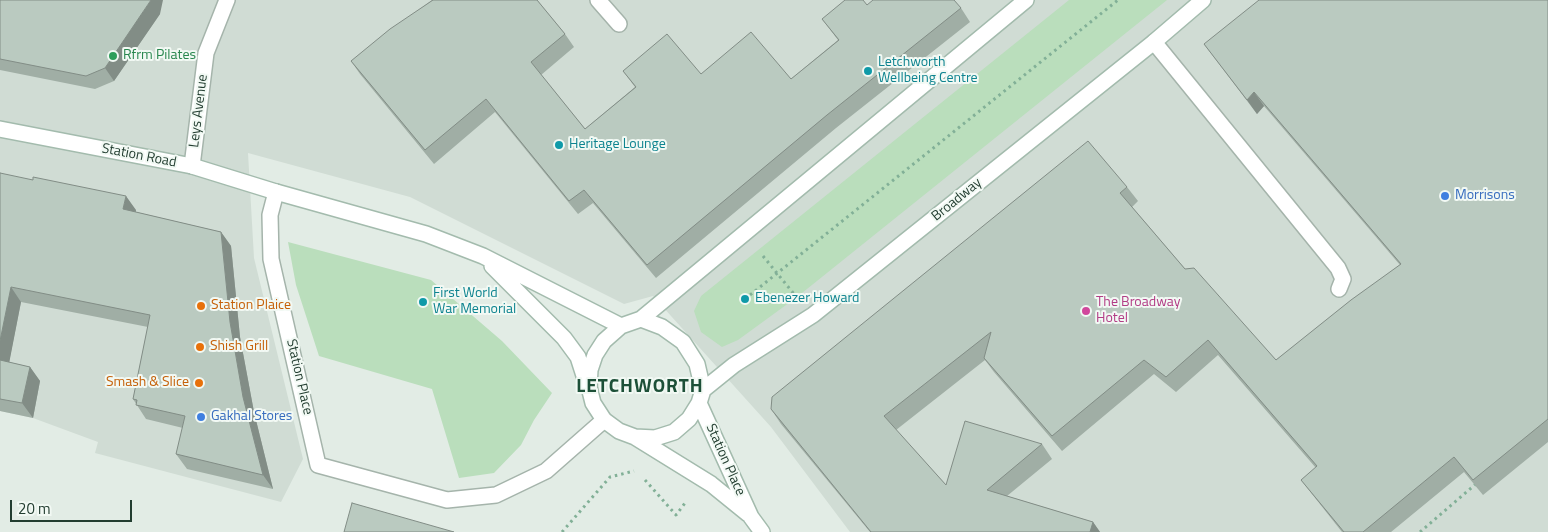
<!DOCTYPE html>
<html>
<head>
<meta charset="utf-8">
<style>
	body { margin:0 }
	#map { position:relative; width:1548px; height:532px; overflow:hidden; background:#e2ece5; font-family:"Titillium Web",sans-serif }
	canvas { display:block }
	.scale { position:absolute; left:10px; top:500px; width:122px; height:22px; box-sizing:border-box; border:2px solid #223d30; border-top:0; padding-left:6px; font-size:15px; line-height:18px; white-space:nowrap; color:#223d30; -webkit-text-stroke:4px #f2f9f4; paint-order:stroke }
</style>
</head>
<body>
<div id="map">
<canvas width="1548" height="532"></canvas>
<div class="scale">20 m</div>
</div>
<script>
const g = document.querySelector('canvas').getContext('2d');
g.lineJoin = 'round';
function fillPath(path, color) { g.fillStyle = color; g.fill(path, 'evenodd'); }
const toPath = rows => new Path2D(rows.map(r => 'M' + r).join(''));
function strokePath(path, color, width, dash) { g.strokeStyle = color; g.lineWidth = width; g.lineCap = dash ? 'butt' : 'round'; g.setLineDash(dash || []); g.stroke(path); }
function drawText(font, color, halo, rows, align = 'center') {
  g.font = font + ' "Titillium Web",sans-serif'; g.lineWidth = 4; g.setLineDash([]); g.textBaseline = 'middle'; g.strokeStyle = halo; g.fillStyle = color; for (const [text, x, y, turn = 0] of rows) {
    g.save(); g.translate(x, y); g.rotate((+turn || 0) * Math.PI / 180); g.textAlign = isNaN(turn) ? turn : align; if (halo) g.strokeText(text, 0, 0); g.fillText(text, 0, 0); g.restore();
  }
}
fillPath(toPath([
	[0,0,1548,0,1548,532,850,532,771,427,653,296,624,304,410,197,248,153,254,258,303,459,281,502,95,453,98,442,33,418,0,411]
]), '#d0dcd4');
fillPath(toPath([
	[1069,0,1167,0,797,297,738,340,722,347,701,332,694,311,701,296],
	[288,242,431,280,502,341,552,393,534,420,521,445,494,473,459,478,432,389,319,356,296,285]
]), '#badebc');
const lane = toPath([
	[598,0,619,24],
	[1154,42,1338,268,1343,279,1339,289]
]);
const street = toPath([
	[192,166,206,53,227,0],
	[276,192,270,215,271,259,318,465,447,500,496,495,546,471,604,420]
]);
const secondary = toPath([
	[0,129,192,166,276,192,426,234,483,256,621,326],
	[492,266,564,338,578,357,587,385],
	[641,319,1026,0],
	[641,319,662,327,683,342,697,364,703,390,699,403,689,419,674,432,655,438,635,437,619,431,604,420,593,403,589,387,590,370,595,355,604,341,621,326,641,319],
	[703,390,734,365,813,315,1154,42,1203,0],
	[699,403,751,517,762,532],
	[635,437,711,484,748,514]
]);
strokePath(lane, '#a5b4ab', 18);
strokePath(street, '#a5b4ab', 18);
strokePath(secondary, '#a3bbad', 18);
strokePath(toPath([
	[763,256,794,294],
	[745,299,1118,0],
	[645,480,676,515,685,503],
	[562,532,610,477,634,471],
	[1420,532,1477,483]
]), '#82b097', 3, [2.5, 4]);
strokePath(lane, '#fff', 15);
strokePath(street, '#fff', 15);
strokePath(secondary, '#fff', 15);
fillPath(toPath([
	[0,0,160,14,114,81,95,89,0,70],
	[432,0,537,0,565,34,574,47,541,75,585,129,635,87,623,71,791,79,838,40,822,19,867,5,961,8,970,22,836,128,656,278,593,203,578,214,495,112,434,164,360,74,351,61],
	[1548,0,1548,442,1483,495,1464,472,1391,532,1342,532,1312,494,1301,480,1316,468,1218,355,1176,392,1154,374,1062,451,994,372,985,360,896,430,946,485,1042,444,1052,459,1007,496,1093,522,1100,532,870,532,781,424,771,409,1127,187,1138,201,1132,207,1185,269,1276,360,1400,265,1264,106,1257,114,1204,44],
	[0,173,136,210,136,212,221,232,231,246,240,337,254,412,273,489,187,469,176,454,183,428,146,419,133,399,148,327,21,302,9,362,30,367,40,381,33,418,0,411]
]), '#a0aea5');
fillPath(toPath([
	[151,0,163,0,160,14,114,81,105,68],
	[1254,92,1264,106,1257,114,1247,100],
	[126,196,136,210,133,223,123,209],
	[221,232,231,246,240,337,254,412,273,489,263,475,243,397,230,322],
	[11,287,21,302,7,374,0,365,0,341],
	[30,367,40,381,33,418,22,403],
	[1093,522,1100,532,1090,532]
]), '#828d86');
const building = toPath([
	[0,0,151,0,105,68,86,76,0,59,0,0],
	[433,0,537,0,565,34,531,62,585,129,636,87,623,71,667,34,701,74,751,32,791,79,839,40,822,19,845,0,863,0,867,5,873,0,954,0,961,8,827,115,647,265,584,190,569,201,486,99,425,150,351,61,390,29,433,0],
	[1259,0,1548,0,1548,419,1473,480,1454,457,1363,532,1344,532,1301,480,1317,466,1208,340,1166,377,1144,360,1052,436,984,358,991,332,884,416,946,485,965,421,1042,444,987,490,1093,522,1090,532,871,532,771,409,772,397,1088,141,1127,187,1120,193,1185,269,1194,268,1276,360,1351,300,1401,264,1254,92,1247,100,1204,44,1259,0],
	[0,173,33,180,33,177,126,196,123,209,221,232,230,322,243,397,263,475,176,454,185,416,136,405,137,400,133,399,150,315,11,287,0,341,0,173],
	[0,360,30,367,22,403,0,399,0,360],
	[352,503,454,532,344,532,352,503]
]);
fillPath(building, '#bacac0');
strokePath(building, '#828d86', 1);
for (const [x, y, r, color] of [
	[113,56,5,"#2e9e5b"],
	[868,71,5,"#0f9aa8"],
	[559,145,5,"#0f9aa8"],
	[1445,196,5,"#3f7fe0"],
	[745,299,5,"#0f9aa8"],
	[423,302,5,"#0f9aa8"],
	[201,306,5,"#e8710a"],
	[1086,311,5,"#d1479c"],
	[200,347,5,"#e8710a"],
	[199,383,5,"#e8710a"],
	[201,417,5,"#3f7fe0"]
]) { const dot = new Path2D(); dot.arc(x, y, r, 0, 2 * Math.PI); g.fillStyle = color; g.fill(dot); strokePath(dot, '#f2f9f4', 2); }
drawText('14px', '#27864d', '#f2f9f4', [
	["Rfrm Pilates",123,56]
], 'left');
drawText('14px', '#0d838f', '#f2f9f4', [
	["Letchworth",878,63],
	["Wellbeing Centre",878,79],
	["Heritage Lounge",569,145],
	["First World",433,294],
	["War Memorial",433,310],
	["Ebenezer Howard",755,299]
], 'left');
drawText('14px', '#223d30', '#f2f9f4', [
	["Leys Avenue",199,111,-83],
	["Station Road",139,156,11],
	["Broadway",957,200,-39],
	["Station Place",299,377,77],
	["Station Place",725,460,66]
]);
drawText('14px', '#366cbe', '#f2f9f4', [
	["Morrisons",1455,196],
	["Gakhal Stores",211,417]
], 'left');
drawText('14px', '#b23c85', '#f2f9f4', [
	["The Broadway",1096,303],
	["Hotel",1096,319]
], 'left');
drawText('14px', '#c56008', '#f2f9f4', [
	["Station Plaice",211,306],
	["Shish Grill",210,347],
	["Smash & Slice",189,383,"right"]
], 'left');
g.letterSpacing = '1px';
drawText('bold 19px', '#1d5038', '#f2f9f4', [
	["LETCHWORTH",640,387]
]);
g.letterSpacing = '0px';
</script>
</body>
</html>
